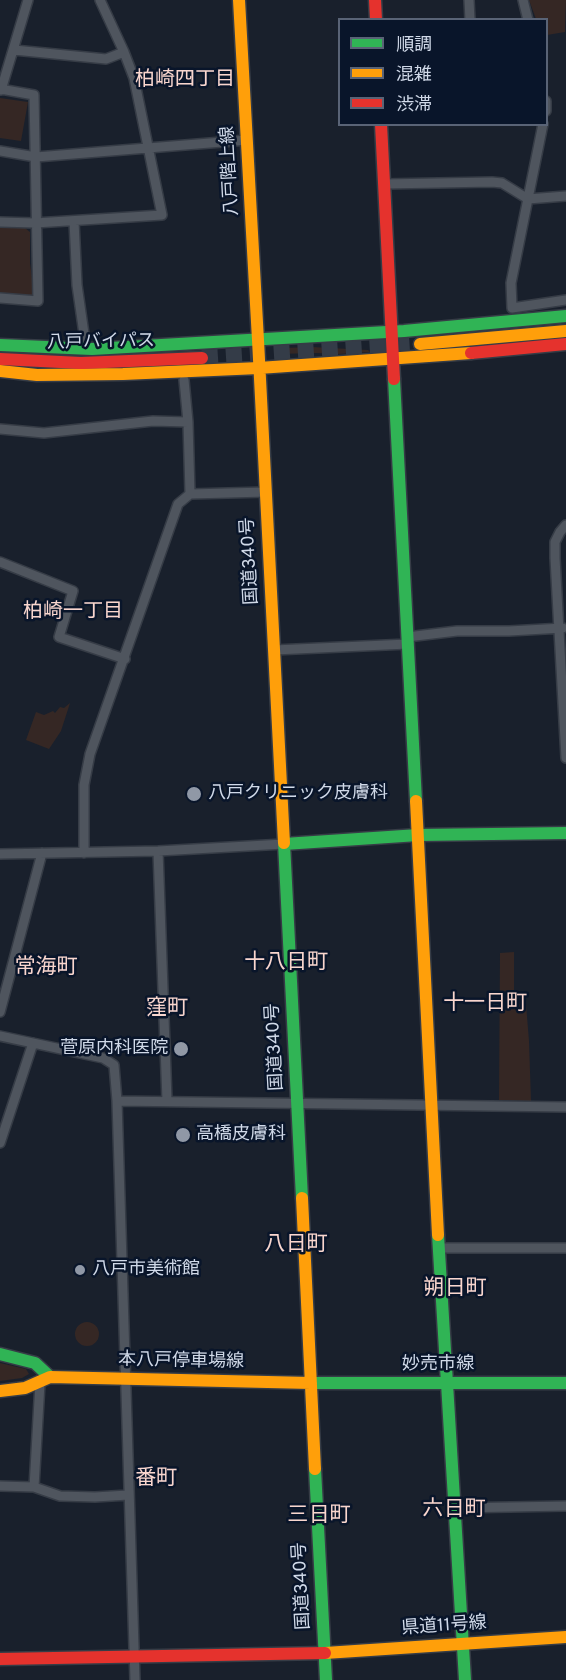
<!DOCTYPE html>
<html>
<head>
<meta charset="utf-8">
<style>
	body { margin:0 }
	#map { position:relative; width:566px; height:1680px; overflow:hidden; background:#19202c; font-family:Overpass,"Noto Sans JP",sans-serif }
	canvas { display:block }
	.legend { position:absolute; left:338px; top:18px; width:210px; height:108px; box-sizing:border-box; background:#09152a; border:2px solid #596376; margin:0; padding:8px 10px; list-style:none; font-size:18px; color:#d0d9e8 }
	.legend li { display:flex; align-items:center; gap:12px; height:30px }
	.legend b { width:30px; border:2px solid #596376 }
</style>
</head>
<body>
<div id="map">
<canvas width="566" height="1680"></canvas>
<ul class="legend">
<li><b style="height:8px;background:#30b455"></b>順調</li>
<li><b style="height:8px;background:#ff9f0a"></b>混雑</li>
<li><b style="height:8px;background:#e5322d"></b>渋滞</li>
</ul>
</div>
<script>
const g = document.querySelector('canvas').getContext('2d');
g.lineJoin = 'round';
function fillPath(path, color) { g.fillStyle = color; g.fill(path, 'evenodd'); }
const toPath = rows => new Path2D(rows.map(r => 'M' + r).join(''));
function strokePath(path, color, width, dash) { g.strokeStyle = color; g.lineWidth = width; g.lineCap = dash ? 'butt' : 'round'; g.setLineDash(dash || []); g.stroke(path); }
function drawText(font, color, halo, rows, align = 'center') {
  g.font = font + ' Overpass,"Noto Sans JP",sans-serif'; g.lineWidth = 5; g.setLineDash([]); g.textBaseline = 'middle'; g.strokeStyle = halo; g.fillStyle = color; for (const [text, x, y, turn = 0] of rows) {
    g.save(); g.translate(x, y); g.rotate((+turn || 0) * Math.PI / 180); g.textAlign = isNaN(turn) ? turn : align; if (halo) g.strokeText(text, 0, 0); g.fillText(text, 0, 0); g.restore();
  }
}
fillPath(toPath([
	[529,0,566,0,565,32,547,35,546,20,536,19],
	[0,98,28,102,21,141,0,138],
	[0,226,25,228,30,232,30,263,34,293,31,297,0,294],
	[312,347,368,350,370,352,339,354,316,353,278,354,278,351,282,348],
	[70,703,61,731,49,749,26,740,36,712,44,715,53,711,55,713,60,707,64,708],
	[514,952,514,990,518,990,519,1004,526,1004,529,1041,531,1101,499,1100,500,953],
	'75 1334a12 12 0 1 1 24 0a12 12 0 1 1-24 0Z',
	[0,1363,26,1369,29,1374,22,1378,0,1381]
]), '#352724');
strokePath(toPath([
	[202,358,420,344]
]), '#343c48', 16, [16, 8]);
const street = toPath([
	[469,0,470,20],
	[523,0,528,20],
	[14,50,106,59,124,52],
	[0,89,34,95,38,301,0,298],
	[1,90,28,0],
	[546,101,546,111],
	[543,124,511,283,512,308,566,300],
	[0,151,36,157,247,140],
	[384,184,492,182,502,183,528,199,566,196],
	[74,221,77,285,85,341],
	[0,222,35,223,162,215,134,78,124,52,100,0],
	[184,380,188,422],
	[0,429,44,433,153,421,188,422,190,494,266,492],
	[566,525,560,532,555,542,555,558,566,758],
	[0,562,73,591,59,637,125,659],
	[407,637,457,631,509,631,563,628],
	[274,650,408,644],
	[158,851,167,1101],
	[84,853,84,785,90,754,178,504,190,494],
	[0,854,158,851,284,844],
	[0,1012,42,853],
	[0,1036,103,1058,114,1065,117,1101],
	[0,1143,33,1043],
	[439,1248,566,1248],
	[0,1486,34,1487,60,1496,95,1497,128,1495],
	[34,1487,40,1383],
	[454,1508,566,1506],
	[135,1680,117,1101,566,1107]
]);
const fast = toPath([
	[0,345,92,349,404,331,566,316],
	[394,379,416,801],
	[284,843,302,1198],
	[284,844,418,835,566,833],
	[438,1235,465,1680],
	[0,1354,35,1363,50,1377],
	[311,1383,566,1383],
	[315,1469,326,1680]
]);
const slow = toPath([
	[239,0,258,340],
	[258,340,284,843],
	[420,344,566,331],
	[0,371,37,375,123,374,259,368,471,353],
	[416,801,438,1235],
	[302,1198,315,1469],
	[0,1391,25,1388,50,1377,311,1383],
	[325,1653,566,1637]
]);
const jam = toPath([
	[375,0,376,20],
	[381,124,394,379],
	[471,353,566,344],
	[0,359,81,363,202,358],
	[0,1659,325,1653]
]);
strokePath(street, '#363c46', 12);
strokePath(fast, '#363c46', 15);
strokePath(slow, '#363c46', 15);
strokePath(jam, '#363c46', 15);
strokePath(street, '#4f555e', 9);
strokePath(fast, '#30b455', 12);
strokePath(slow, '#ff9f0a', 12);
strokePath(jam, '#e5322d', 12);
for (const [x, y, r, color] of [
	[194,794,8,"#9098a6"],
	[181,1049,8,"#9098a6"],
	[183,1135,8,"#9098a6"],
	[80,1270,6,"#9098a6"]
]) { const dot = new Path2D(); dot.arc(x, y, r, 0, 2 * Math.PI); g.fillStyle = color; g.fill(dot); strokePath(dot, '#09152a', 2); }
drawText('18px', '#d0d9e8', '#09152a', [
	["八戸階上線",231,171,-93],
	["八戸バイパス",101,343,-1],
	["国道340号",251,561,-93],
	["国道340号",276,1047,-93],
	["本八戸停車場線",181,1362,1],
	["妙売市線",438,1365],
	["国道340号",303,1586,-93],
	["県道11号線",444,1627,-4]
]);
drawText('18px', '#d0d9e8', '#09152a', [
	["八戸クリニック皮膚科",208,794],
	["菅原内科医院",168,1049,"right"],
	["高橋皮膚科",196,1135],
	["八戸市美術館",92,1270]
], 'left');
drawText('20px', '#f9d6ce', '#09152a', [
	["柏崎四丁目",185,81],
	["柏崎一丁目",73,613]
]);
drawText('21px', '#f9d6ce', '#09152a', [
	["十八日町",286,964],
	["常海町",46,969],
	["十一日町",485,1005],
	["窪町",167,1010],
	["八日町",296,1246],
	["朔日町",455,1290],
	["番町",156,1480],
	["六日町",454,1511],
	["三日町",319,1517]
]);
</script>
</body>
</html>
